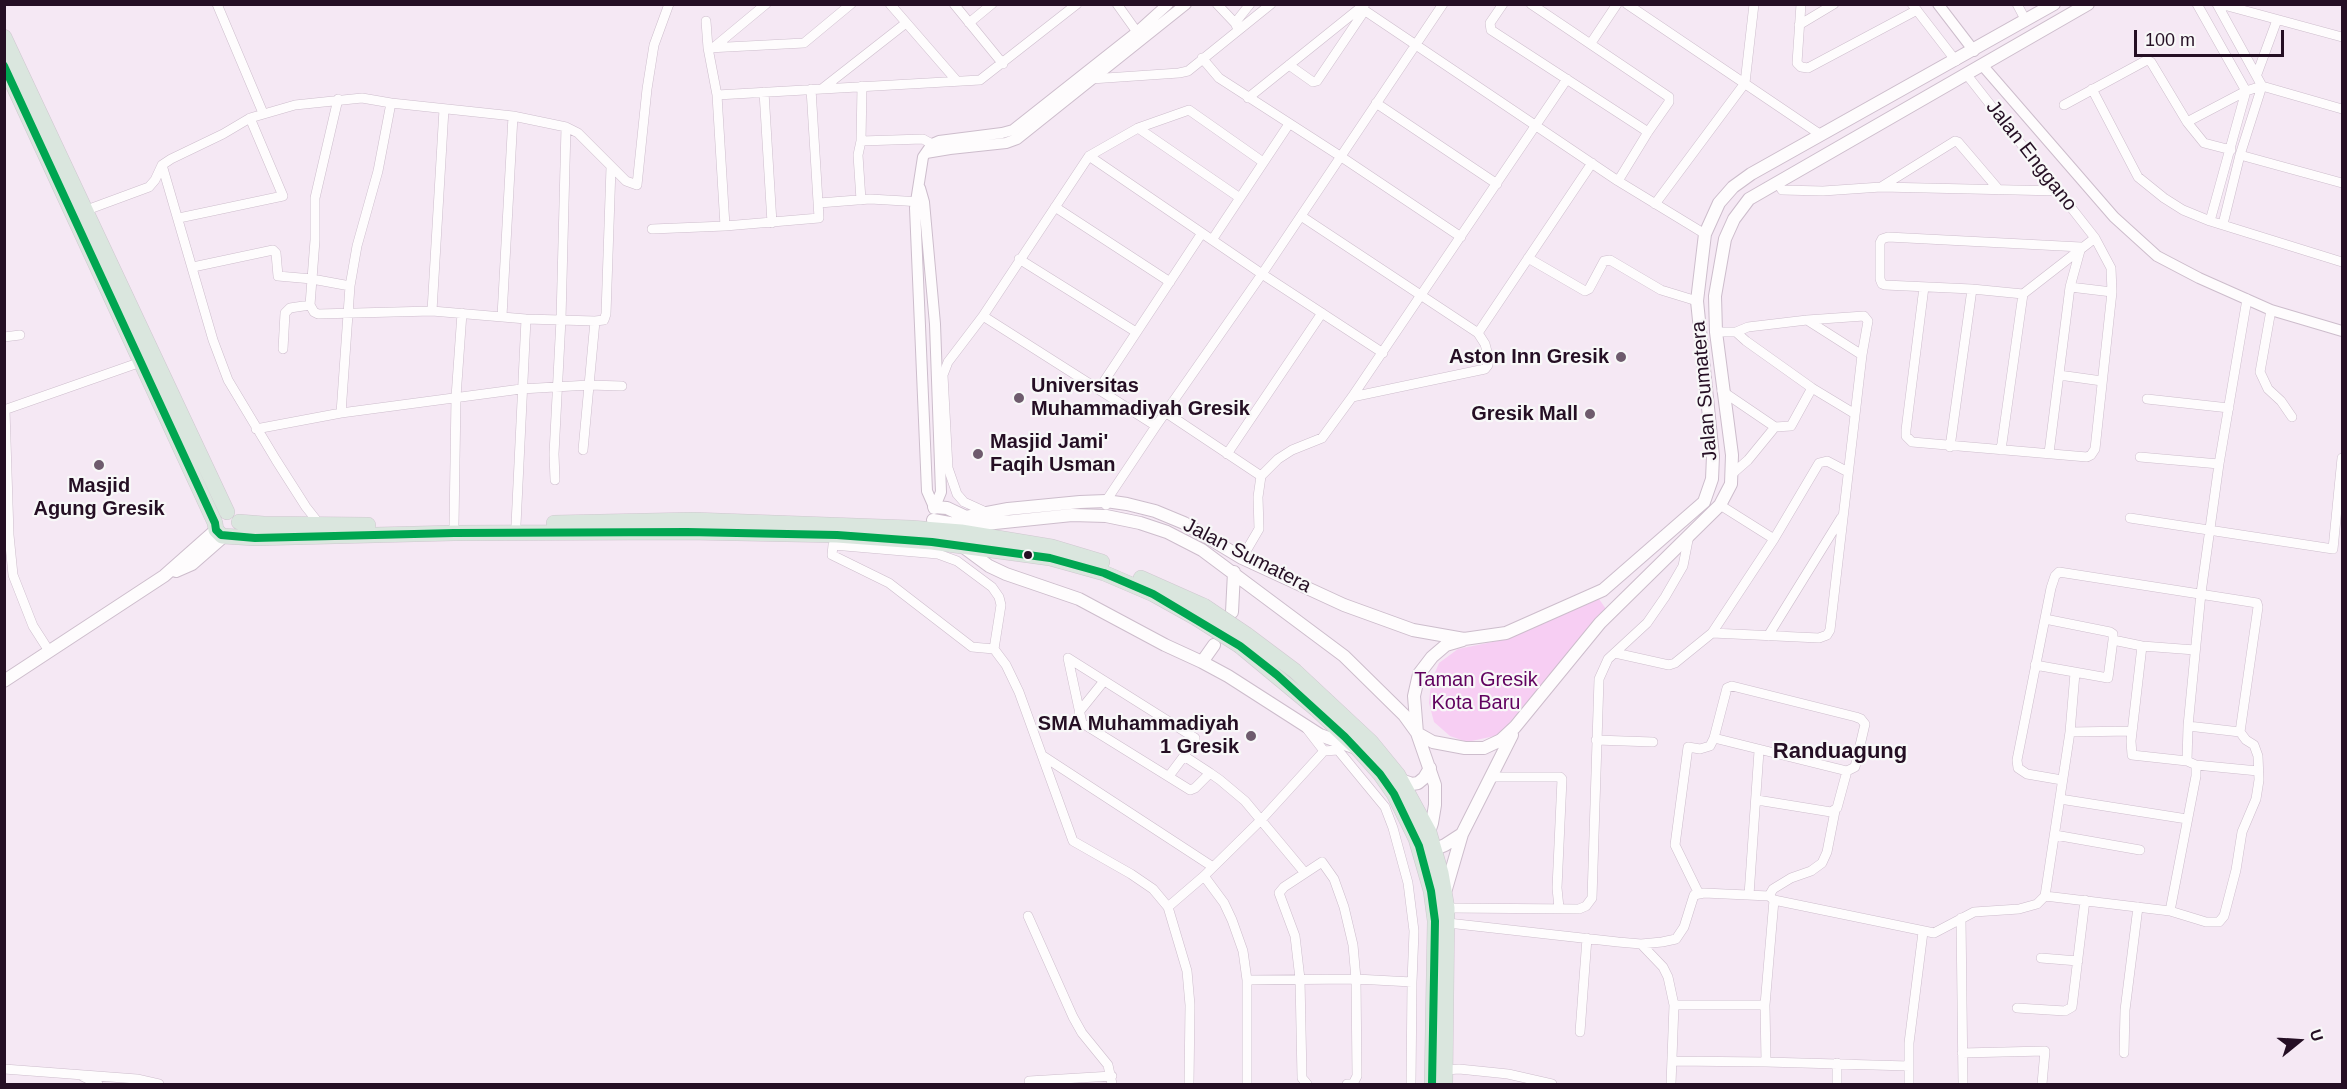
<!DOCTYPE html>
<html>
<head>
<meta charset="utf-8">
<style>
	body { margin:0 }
	#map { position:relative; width:2347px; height:1089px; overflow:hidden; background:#f5e8f4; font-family:Arial,sans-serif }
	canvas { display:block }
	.frame { position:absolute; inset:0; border:6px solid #250f24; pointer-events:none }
	.north { position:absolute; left:2269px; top:1011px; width:60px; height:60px; -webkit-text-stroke:4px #f8f8f8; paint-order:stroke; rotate:72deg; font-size:16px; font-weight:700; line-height:24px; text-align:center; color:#250f24 }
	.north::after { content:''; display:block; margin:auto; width:21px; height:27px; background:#250f24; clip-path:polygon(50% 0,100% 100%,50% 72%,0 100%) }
	.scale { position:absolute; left:2134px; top:30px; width:150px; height:27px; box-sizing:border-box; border:3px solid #250f24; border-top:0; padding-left:8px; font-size:18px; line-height:21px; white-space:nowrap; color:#250f24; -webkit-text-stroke:4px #f8f8f8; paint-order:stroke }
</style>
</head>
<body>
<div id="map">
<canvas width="2347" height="1089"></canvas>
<div class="frame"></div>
<div class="north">U</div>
<div class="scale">100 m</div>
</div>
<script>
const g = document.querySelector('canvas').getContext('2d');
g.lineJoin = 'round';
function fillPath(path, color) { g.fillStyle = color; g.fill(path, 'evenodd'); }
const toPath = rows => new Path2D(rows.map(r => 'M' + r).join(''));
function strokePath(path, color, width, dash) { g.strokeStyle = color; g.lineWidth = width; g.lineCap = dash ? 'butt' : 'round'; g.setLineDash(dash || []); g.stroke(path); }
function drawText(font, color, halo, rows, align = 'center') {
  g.font = font + ' Arial,sans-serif'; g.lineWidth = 4.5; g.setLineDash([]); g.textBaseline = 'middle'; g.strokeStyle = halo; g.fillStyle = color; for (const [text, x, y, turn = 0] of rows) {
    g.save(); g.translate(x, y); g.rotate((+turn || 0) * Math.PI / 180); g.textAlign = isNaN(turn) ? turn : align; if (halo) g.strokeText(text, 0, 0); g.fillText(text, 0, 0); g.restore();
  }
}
fillPath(toPath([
	[1599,599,1606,609,1499,735,1467,742,1450,736,1434,722,1429,703,1431,682,1439,663,1458,649,1507,639]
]), '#f7cef3');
const minor = toPath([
	[217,4,263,113],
	[890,4,956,80],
	[954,4,1003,64],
	[1117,4,1137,32],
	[1217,4,1235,23,1238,29],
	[1503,4,1490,23,1491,30,1648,132],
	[1531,4,1669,97,1669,102,1648,132,1618,181],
	[1627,4,1821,135],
	[1801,4,1797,63,1801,67,1808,68,1917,10],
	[1912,4,1956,61],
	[2017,4,2026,21],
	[2197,4,2246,91,2210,221],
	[2217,4,2262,86,2240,155,2223,224],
	[2220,4,2342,37],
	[1361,8,1618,181,1705,234],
	[706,21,708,48,717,95,725,226],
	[969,23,992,4],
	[1235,23,1250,4],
	[1799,25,1834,4],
	[1591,43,1617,4],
	[708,48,804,43,851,4],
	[713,48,766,4],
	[1202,58,1219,78,1340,156,1461,237],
	[1289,65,1313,82,1317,81,1365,10],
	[2257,74,2277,20],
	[1091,79,1179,73,1188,71,1271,4],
	[823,88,906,23],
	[2092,89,2138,177,2164,198,2183,210,2210,221,2342,262],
	[764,92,772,223],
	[717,95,980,80,1077,4],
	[1248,98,1365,4],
	[338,99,315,198,315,240,312,279,350,286],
	[1376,103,1497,184],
	[2064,105,2147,60,2151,62,2187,122,2204,143,2231,150],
	[2187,122,2246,91,2262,86,2342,109],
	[1138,128,1240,198],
	[861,141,923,139,932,144,935,150],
	[2240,155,2342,183],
	[1089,156,1262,274,1383,353],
	[162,165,213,340,228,380,276,460,306,507,321,526],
	[1778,183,1782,190,1823,191,1881,187,2059,191],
	[1881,187,1955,141,1958,142,1999,190],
	[861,200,858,155,861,141,862,86],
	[819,203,870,199,922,202],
	[1655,204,1745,83,1754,4],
	[1055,207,1170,282],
	[84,211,149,187,155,180,162,165,171,159,223,134,250,118,295,105,362,98,391,103,513,116,566,127,578,133,626,181,637,185,647,89,654,45,669,4],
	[1301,216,1478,333,1485,344,1489,359,1488,365,1485,369,1352,397],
	[179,218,283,196,250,118],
	[652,229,725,226,819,218,811,89],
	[1212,240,1289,124],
	[1528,258,1585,291,1589,289,1604,261,1610,260,1661,290,1697,301],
	[1019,259,1136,332],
	[193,267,273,250,276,253,278,276,312,279,310,305,314,312,318,314,432,311,526,319,595,321,583,450],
	[1924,287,1906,430,1906,436,1912,442,2087,457,2091,455,2095,449,2112,292,2111,268,2095,238,1967,75],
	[2070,287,2112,292],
	[2023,294,1972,289,1885,285,1882,284,1880,279,1880,243,1882,239,1888,237,2081,247,2070,287,2049,453],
	[2247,299,2219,464,2201,593,2188,726,2187,761,2196,765,2258,771],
	[2271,310,2260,372,2268,389,2281,401,2292,417],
	[432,311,444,109],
	[502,316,513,116],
	[983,316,948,362,943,375,948,468,957,494,964,502,986,512],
	[1807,320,1862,355],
	[595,321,604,320,606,314,611,167],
	[1736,332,1746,341,1812,388,1855,414],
	[1478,333,1592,163],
	[4,337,20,335],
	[283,349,285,313,290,308,310,305],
	[2059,375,2102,381],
	[1099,389,1202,233],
	[1722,391,1775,427,1748,460,1732,474],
	[2147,399,2229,408],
	[4,410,141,362],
	[5,410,9,535,13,575,33,626,49,651],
	[1165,412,1261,476],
	[341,413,350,286,357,246,378,171,391,103],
	[1156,426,983,316,1089,156,1138,128,1189,110,1263,162],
	[1775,427,1791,426,1812,388],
	[256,429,341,413,521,389,589,385,622,386],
	[1950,447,1972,289],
	[2001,450,2023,294,2095,238],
	[1227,454,1322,313],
	[2140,457,2219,464],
	[555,480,554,454,561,319,566,127],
	[1106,505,1106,501,1156,426,1262,274,1443,4],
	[1720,505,1774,539],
	[2130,518,2333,549,2342,458],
	[454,525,456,397,462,313],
	[516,525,526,319],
	[1242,558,1259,529,1258,497,1261,476,1278,459,1292,450,1322,438,1352,397,1567,79],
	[2045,619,2110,632,2113,634,2113,640,2142,646,2195,650],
	[1712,633,1819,638,1827,635,1830,630,1862,355,1868,321,1864,316,1807,320,1748,327,1736,332,1716,332],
	[1768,636,1841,518],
	[2142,646,2131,741,2132,755,2187,761],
	[994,649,972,647,889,583,832,555,833,545,938,554,957,561,992,587,999,597,1001,605,994,649,1006,665,1019,692,1073,841,1131,874,1153,889,1168,907,1204,876,1262,819,1324,751,1338,750,1385,807,1393,828,1408,883,1414,931,1412,982,1411,1084],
	[1615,653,1669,665,1675,663,1712,633,1774,539,1819,463,1827,461,1848,472],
	[2035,665,2108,678,2113,640],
	[2075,673,2070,732,2132,731],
	[1079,712,1104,681],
	[2188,726,2240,732],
	[1307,729,1324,751],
	[1596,740,1653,742],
	[1043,756,1213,867],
	[1210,773,1195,788,1190,790,1082,723,1068,658,1195,738,1184,756,1210,773,1220,780,1245,801,1305,873],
	[1169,776,1184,756],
	[1491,777,1560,777,1562,779,1557,888,1559,908],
	[2060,799,2187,819],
	[1757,800,1831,812,1837,808,1847,771],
	[2055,835,2140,850],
	[1204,876,1224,903,1232,920,1243,951,1247,980,1247,1084],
	[1699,894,1675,845,1688,747,1700,749,1710,746,1714,738,1727,688,1732,686,1856,717,1861,719,1865,724,1855,767,1847,771,1714,738],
	[1749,895,1759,751],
	[1769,896,1773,889,1791,878,1811,871,1822,863,1827,852,1835,811],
	[2045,896,2170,911,2206,922,2219,922,2224,916,2236,870,2242,832,2256,799,2259,780,2258,756,2254,745,2246,740,2240,732,2258,607,2257,603,2059,572,2055,576,2051,588,2017,760,2018,768,2027,774,2062,780],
	[1774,900,1934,933,1974,912,2019,909,2037,904,2045,896,2070,732],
	[1168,907,1187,971,1190,1005,1189,1084],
	[1447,908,1579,909,1586,906,1592,898,1599,679,1608,659,1647,623,1665,597,1683,566,1689,535],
	[2170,911,2196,776,2196,765],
	[1028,916,1073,1017,1082,1033,1108,1065,1112,1084],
	[1961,918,1963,1084],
	[1448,923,1618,942,1641,944,1662,942,1676,939,1684,927,1694,895,1704,893,1769,896,1774,900,1765,1005,1766,1062,1909,1066],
	[1641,944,1663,967,1668,977,1674,1005,1671,1084],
	[2041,958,2078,961],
	[1247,980,1356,979,1412,982],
	[1674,1005,1765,1005],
	[2017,1008,2065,1011,2072,1007,2085,900],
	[1580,1032,1587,938],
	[1962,1053,2045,1051,2042,1084],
	[2124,1053,2125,1010,2138,907],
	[1673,1061,1766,1062],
	[1837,1063,1837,1084],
	[4,1069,137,1079,159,1084],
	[1446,1070,1459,1069,1508,1074,1552,1084],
	[82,1076,98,1084],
	[1029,1081,1112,1076],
	[1307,1084,1302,1078,1300,979,1295,936,1279,893,1284,887,1322,862,1334,879,1344,907,1353,945,1356,979,1357,1076,1353,1084,1347,1084],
	[1909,1084,1909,1043,1923,932]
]);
const tertiary = toPath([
	[1938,4,1974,51],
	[1983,66,2114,217,2157,256,2199,278,2271,310,2342,331],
	[926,153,950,149,1006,143,1017,139,1186,4],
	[920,188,924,202,935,324,941,492,934,509],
	[934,507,927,491,915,208,923,157,932,144,939,141,1002,133,1013,130,1137,32,1168,4]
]);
const secondary = toPath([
	[934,507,947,508,966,517,1008,509,1080,502,1106,501,1127,504,1155,511,1184,523,1242,558,1344,605,1413,630,1464,639,1506,633,1603,590,1704,502,1712,479,1713,456,1697,301,1705,234,1719,203,1733,187,1751,174,2054,4],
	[933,520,966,526,1072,515,1106,516,1140,523,1167,532,1202,550,1344,656,1404,715,1417,733,1433,742,1465,748,1484,748,1501,740,1515,727,1600,623,1720,505,1731,484,1732,455,1716,332,1715,296,1725,239,1734,219,1749,199,2088,4],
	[962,546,989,566,1006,574,1079,599,1165,645,1202,662,1228,676,1320,735,1356,748],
	[176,571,192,564,224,536],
	[1232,612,1234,572],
	[1202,662,1214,645],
	[4,681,164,576,216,530],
	[1401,780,1412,784,1418,783,1424,778,1430,768],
	[1424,835,1429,832,1432,823,1435,805,1435,785,1417,733,1414,696,1419,674,1432,657,1446,645,1463,640],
	[1426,853,1445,845,1462,834],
	[1446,889,1462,834,1512,735]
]);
const trunk = toPath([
	[4,37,227,512],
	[4,65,215,523,216,530,222,536,255,538,454,533,687,532,837,535,932,542,1050,558,1104,573,1153,594,1196,618],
	[239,522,264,524,368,525],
	[554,523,693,520,911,528,961,532,1052,547,1102,562],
	[1141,578,1204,606],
	[1247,635,1295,671,1371,742,1398,775,1429,832,1441,873,1447,908,1445,1084],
	[1240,646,1316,709,1357,748,1380,774,1394,794,1416,839,1431,891,1435,921,1432,1084]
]);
strokePath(minor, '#cdbdcc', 10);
strokePath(tertiary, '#cdbdcc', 12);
strokePath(secondary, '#cdbdcc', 14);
strokePath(trunk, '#cfc7cf', 16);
strokePath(minor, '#fefcfd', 9);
strokePath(tertiary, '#fefcfd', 10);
strokePath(secondary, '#fefcfd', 12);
strokePath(trunk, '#dae6de', 15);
const trunkBridge = toPath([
	[1204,606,1247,635],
	[1196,618,1240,646]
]);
strokePath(trunkBridge, '#cfc7cf', 16, []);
strokePath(trunkBridge, '#dae6de', 15);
strokePath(toPath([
	[4,66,215,523,216,530,221,535,255,538,454,533,687,532,837,535,932,542,1050,558,1104,573,1153,594,1240,646,1277,675,1345,737,1380,774,1394,794,1419,846,1431,891,1435,921,1432,1084]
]), '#00a651', 8);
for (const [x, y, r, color] of [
	[1621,357,6,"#6e5b6d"],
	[1019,398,6,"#6e5b6d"],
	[1590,414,6,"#6e5b6d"],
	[978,454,6,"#6e5b6d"],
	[99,465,6,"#6e5b6d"],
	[1028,555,5,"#250f24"],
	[1251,736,6,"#6e5b6d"]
]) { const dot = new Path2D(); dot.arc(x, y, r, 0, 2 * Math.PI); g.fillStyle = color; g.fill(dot); strokePath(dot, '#f8f8f8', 2); }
drawText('20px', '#250f24', '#f8f8f8', [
	["Jalan Enggano",2031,156,52],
	["Jalan Sumatera",1705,391,-95],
	["Jalan Sumatera",1247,556,27]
]);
drawText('bold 20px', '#250f24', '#f8f8f8', [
	["Aston Inn Gresik",1609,357],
	["Universitas",1031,386,"left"],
	["Muhammadiyah Gresik",1031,409,"left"],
	["Gresik Mall",1578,414],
	["Masjid Jami'",990,442,"left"],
	["Faqih Usman",990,465,"left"],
	["Masjid",99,486,"center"],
	["Agung Gresik",99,509,"center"],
	["SMA Muhammadiyah",1239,724],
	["1 Gresik",1239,747]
], 'right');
drawText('20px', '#61025f', '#f8f8f8', [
	["Taman Gresik",1476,680],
	["Kota Baru",1476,703]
]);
drawText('bold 22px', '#250f24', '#f8f8f8', [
	["Randuagung",1840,752]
]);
</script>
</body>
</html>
